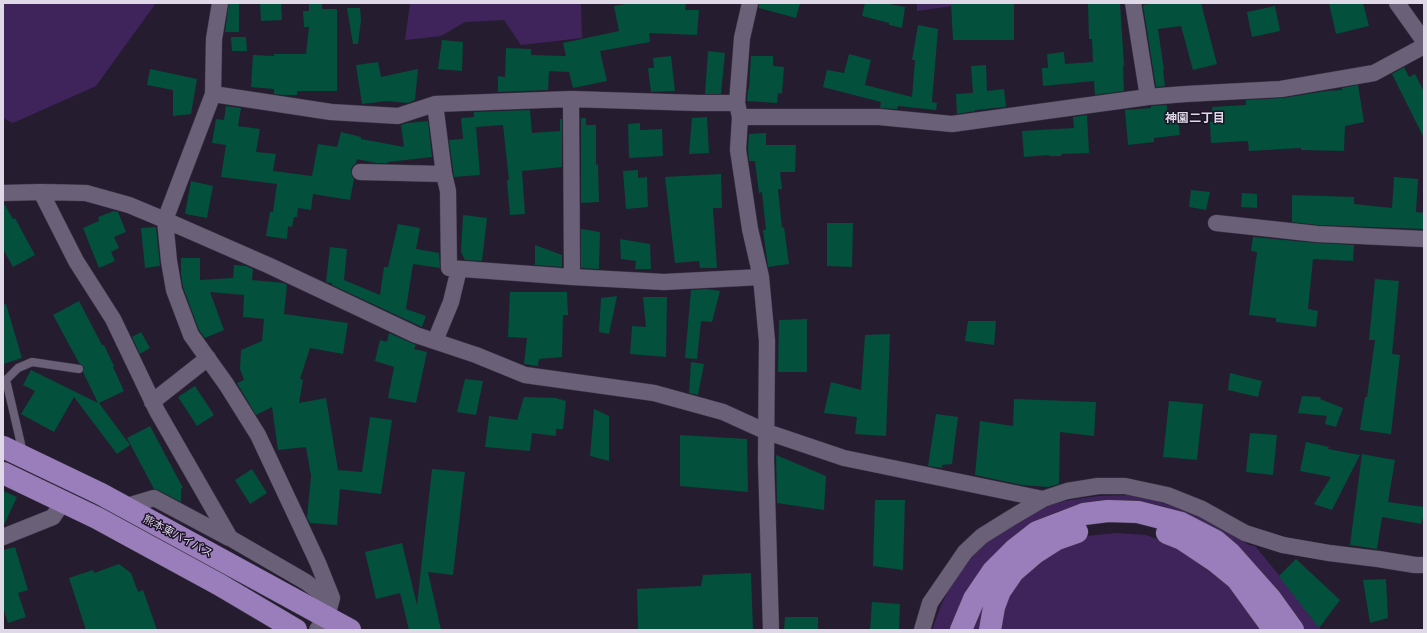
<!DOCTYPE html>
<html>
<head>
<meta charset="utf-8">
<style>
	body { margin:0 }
	#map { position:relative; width:1427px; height:633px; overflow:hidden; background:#251c30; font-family:Barlow,sans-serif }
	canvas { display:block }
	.frame { position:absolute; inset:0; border:4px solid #dfd9e7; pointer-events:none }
</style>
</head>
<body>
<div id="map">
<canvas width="1427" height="633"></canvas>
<div class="frame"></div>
</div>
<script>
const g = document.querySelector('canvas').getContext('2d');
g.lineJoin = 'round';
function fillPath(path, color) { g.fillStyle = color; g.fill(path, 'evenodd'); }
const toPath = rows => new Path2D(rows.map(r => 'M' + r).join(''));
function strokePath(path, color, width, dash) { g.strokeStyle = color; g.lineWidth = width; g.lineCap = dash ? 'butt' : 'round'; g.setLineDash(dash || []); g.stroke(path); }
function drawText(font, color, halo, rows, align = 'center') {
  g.font = font + ' Barlow,"Noto Sans JP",sans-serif'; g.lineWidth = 3; g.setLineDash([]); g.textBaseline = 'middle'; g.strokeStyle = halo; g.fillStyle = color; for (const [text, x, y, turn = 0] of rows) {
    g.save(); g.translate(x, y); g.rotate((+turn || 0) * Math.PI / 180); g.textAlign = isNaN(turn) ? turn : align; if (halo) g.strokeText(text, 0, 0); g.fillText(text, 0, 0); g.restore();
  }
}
fillPath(toPath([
	[3,3,156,3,96,86,13,123,3,118],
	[410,3,581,3,582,38,521,45,504,20,465,22,441,36,405,40],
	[917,3,973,3,917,11],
	[1133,495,1157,501,1191,513,1216,524,1249,545,1255,546,1306,608,1321,630,1305,630,1273,586,1251,560,1232,542,1194,518,1163,506,1136,501,1085,504,1066,509,1054,513,1019,532,997,551,984,566,951,630,932,630,942,603,958,572,971,556,992,536,1034,510,1064,501,1098,496],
	[1116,533,1146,535,1177,546,1192,555,1231,587,1263,630,998,630,1002,608,1016,580,1046,553,1087,536],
	[977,607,983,610,980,630,967,630]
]), '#3f245b');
fillPath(toPath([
	[229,3,239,3,239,32,225,32],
	[260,3,281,3,282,20,261,21],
	[309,3,322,3,322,9,337,9,337,91,297,91,297,95,284,95,274,94,274,89,251,87,253,55,274,56,274,54,306,54,309,27,304,27,303,11,309,11],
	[632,3,686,3,685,10,699,10,697,35,649,33,650,42,600,51,607,81,573,88,569,72,549,71,548,90,498,92,498,76,505,77,506,48,531,49,531,55,566,56,563,43,619,31,614,6],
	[759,3,800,3,796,18,759,8],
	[865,3,884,3,905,7,902,28,889,25,889,23,862,16],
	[951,3,1014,3,1014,40,953,40],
	[1088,3,1120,3,1124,65,1123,66,1124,91,1095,95,1094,81,1043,86,1042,68,1048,68,1047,54,1064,52,1065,64,1093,62,1092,39,1089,39],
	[1154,3,1201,3,1217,64,1193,70,1181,26,1158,29,1164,70,1163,70,1165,86,1156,87,1143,5],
	[1329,3,1363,3,1369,26,1336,34],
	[1275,6,1280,31,1252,37,1247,12],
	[347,8,360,8,361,20,358,44,353,44],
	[918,25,938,29,932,102,937,103,936,110,898,106,897,109,880,108,881,102,823,87,827,70,844,73,849,54,871,60,865,85,912,97,915,60,912,60],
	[231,37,246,37,247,51,232,51],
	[442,40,463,42,462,71,438,69],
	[708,51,725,53,721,94,705,94],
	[671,56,675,91,651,92,648,68,654,68,653,58],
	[751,56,773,56,773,66,784,67,782,94,778,93,777,103,747,101,748,89,749,89],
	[378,62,381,77,418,69,415,100,408,103,386,101,362,104,356,65],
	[986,65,987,91,1004,89,1006,107,975,110,975,111,957,114,956,94,973,93,971,66],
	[1404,67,1409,77,1415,74,1424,92,1424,138,1392,74],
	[150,69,197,79,191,114,173,116,173,90,147,85],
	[1358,85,1364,122,1345,126,1344,151,1301,150,1301,148,1249,151,1248,141,1211,143,1210,122,1213,122,1212,107,1246,105,1246,100,1283,98,1326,91,1342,90,1342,88],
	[1167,105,1167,112,1177,111,1180,135,1154,138,1154,142,1128,145,1125,110,1151,108,1151,106],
	[226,106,241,108,238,126,260,129,256,152,276,154,273,171,312,176,318,144,337,147,341,132,361,137,361,139,404,147,401,125,407,123,428,121,432,157,388,162,387,163,376,163,357,159,356,163,352,167,351,171,352,176,354,179,350,200,313,194,311,210,298,208,297,217,294,217,292,227,288,226,287,239,266,236,270,212,273,212,277,184,221,177,226,145,212,143,216,119,224,120],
	[530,110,532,133,560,131,560,119,562,119,562,167,522,171,525,214,510,215,507,180,509,180,503,125,476,127,480,175,454,177,449,140,463,139,461,118,474,117,474,112],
	[1087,115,1089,153,1061,154,1061,156,1049,156,1049,155,1024,157,1022,131,1074,128,1073,117],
	[707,117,709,153,689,154,692,118],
	[581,118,586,118,586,125,596,125,596,165,598,164,599,202,581,203],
	[640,123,640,130,662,129,663,156,629,158,628,124],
	[766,133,766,145,796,145,795,172,780,172,782,189,778,189,782,228,784,227,789,264,768,267,763,230,766,230,762,192,759,193,755,161,749,161,748,148,749,134],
	[638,170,638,178,647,177,648,207,626,209,623,171],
	[721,174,722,208,713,208,717,268,700,268,699,261,675,263,665,177],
	[1394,177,1418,179,1416,212,1424,213,1424,229,1318,225,1292,222,1292,195,1354,197,1354,204,1392,208],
	[191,181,213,186,207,218,185,214],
	[1191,190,1210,192,1206,210,1189,207],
	[1242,193,1257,194,1257,208,1241,207],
	[3,202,13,219,15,218,35,255,13,267,3,249],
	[114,211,118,212,126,232,114,237,119,248,111,252,115,261,99,268,83,228,99,221,98,217],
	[463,215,487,218,482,261,465,260,461,252],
	[827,223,853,223,852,267,827,266],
	[398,224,420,228,416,249,439,253,440,268,413,264,406,309,426,316,422,327,332,285,332,283,326,282,330,247,347,249,344,280,380,295,384,267,388,267],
	[156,227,160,266,145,268,141,228],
	[581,229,600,232,599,269,581,268],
	[1253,237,1316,243,1354,245,1353,261,1313,259,1308,309,1318,311,1316,327,1276,322,1276,318,1249,315,1257,252,1251,251],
	[620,239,650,244,651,269,635,269,636,261,621,259],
	[535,245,562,255,562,267,535,265],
	[181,258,200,258,200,280,233,278,234,265,246,266,253,269,252,280,284,283,287,285,284,314,348,323,343,354,310,348,300,379,303,380,299,403,326,398,338,470,362,472,370,417,392,420,381,494,340,489,337,525,310,523,307,518,311,476,306,447,278,450,272,407,256,415,237,383,244,380,240,369,241,350,262,341,264,319,243,317,244,295,210,292,224,330,205,338,199,330,183,287,181,274],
	[1375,279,1399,281,1392,354,1400,355,1391,434,1360,430,1365,397,1367,397,1375,340,1369,340],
	[707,289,720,291,712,322,701,321,697,359,685,358,691,290],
	[510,292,567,292,568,315,563,315,562,357,539,359,538,366,524,364,527,338,508,337],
	[617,296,609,334,599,332,601,298],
	[643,297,667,297,666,357,630,354,632,326,646,327],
	[79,301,102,345,104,345,114,366,113,367,124,391,99,403,130,445,117,454,74,397,54,432,21,414,35,391,23,385,31,370,98,403,83,372,84,367,79,363,53,315],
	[6,304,22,358,3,364,3,305],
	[807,319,807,372,778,372,779,320],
	[968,321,996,321,994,345,965,341],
	[141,332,150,348,140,354,132,337],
	[389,333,416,345,414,349,427,352,416,403,388,398,394,367,375,361,380,340,387,342],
	[890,334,886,436,855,434,857,417,824,413,831,382,861,390,865,335],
	[691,362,704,364,698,395,689,393],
	[1230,373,1262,381,1258,397,1228,390],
	[465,379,483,381,476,415,457,412],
	[195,386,214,415,197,426,178,397],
	[1302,396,1321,397,1320,399,1343,408,1336,427,1325,424,1327,416,1298,413],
	[524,397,556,398,566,401,563,429,556,429,556,436,532,433,530,451,485,447,489,416,517,420],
	[1014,399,1096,402,1094,436,1060,432,1059,484,1048,487,1022,485,975,475,980,421,1013,426],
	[1169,401,1203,404,1197,460,1163,457],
	[594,409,609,416,609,461,590,456],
	[936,414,958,417,952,464,942,465,942,468,928,466],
	[150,426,183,488,181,489,181,502,158,490,154,489,127,438],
	[1250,433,1277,435,1273,475,1246,472],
	[680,435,747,439,748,492,680,486],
	[1306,442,1329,447,1328,449,1360,455,1332,510,1314,504,1331,477,1300,471],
	[1362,454,1395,460,1388,502,1424,507,1424,514,1421,524,1382,517,1377,549,1350,545],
	[776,455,826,476,824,510,777,503],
	[252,469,267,493,250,504,235,480],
	[432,469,465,472,453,575,428,572,441,630,409,630,400,593,376,599,365,552,402,543,417,605],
	[3,491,17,497,3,527],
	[875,500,905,500,903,570,873,566],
	[15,547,28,590,18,593,26,617,8,623,3,608,3,550],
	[1296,559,1340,600,1319,628,1279,576],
	[119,564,131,573,138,592,143,590,157,630,86,630,69,578,93,570,94,573],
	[751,573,753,630,638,630,637,589,701,586,703,575],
	[1386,579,1388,618,1370,623,1363,580],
	[872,602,900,604,899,630,870,630],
	[785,617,818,617,818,630,784,630]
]), '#03503c');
const lane = toPath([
	[23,453,6,380,18,368,32,362,79,369]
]);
const street = toPath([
	[220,3,214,39,213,94,165,220,169,261,174,290,191,335,226,384,258,435,318,563,332,598,327,616,317,630],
	[750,3,742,38,737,103,740,117,738,150,750,229,761,277,767,341,766,460,771,630],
	[1133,3,1148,97],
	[1397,3,1424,41],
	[213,94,331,112,398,116,435,104,571,99,698,103,737,103],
	[571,99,572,277,664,282,761,277],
	[435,104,444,174,448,191,449,268,572,277],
	[740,117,879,117,952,124,1148,97,1186,94,1281,89,1374,73,1424,46],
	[360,172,444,174],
	[41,192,76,261,113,319,157,411,230,538,306,582,331,601],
	[3,193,41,192,86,193,129,205,165,220,270,266,416,335,476,355,525,375,654,393,723,412,767,432,844,458,1043,499],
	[1216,223,1317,234,1424,239],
	[435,341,451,302,459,269],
	[152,402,208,358],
	[124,507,154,498,229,538],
	[3,537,53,517,63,502],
	[922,630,930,603,965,552,982,536,1011,518,1043,499,1067,491,1098,486,1125,486,1167,495,1202,509,1245,533,1283,545,1329,553,1378,559,1415,565,1424,565]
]);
const highway = toPath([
	[3,447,101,494,350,630],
	[3,473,97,518,220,585,296,630],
	[1167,533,1182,539,1215,561,1237,579,1274,630],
	[961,630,974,599,993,571,1014,550,1037,532,1084,514,1108,511,1138,512,1181,523,1216,541,1230,553,1270,598,1293,630],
	[990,630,994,607,1000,591,1013,572,1035,553,1057,539,1077,532]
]);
strokePath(lane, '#403949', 9);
strokePath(street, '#403949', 17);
strokePath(highway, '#403949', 23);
strokePath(lane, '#6a6078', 8);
strokePath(street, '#6a6078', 16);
strokePath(highway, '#997ebb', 22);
drawText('11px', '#dfd9e7', '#1b1226', [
	["熊本東バイパス",178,536,28]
]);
drawText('bold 12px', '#dfd9e7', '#1b1226', [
	["神園二丁目",1195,118]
]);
</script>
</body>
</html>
